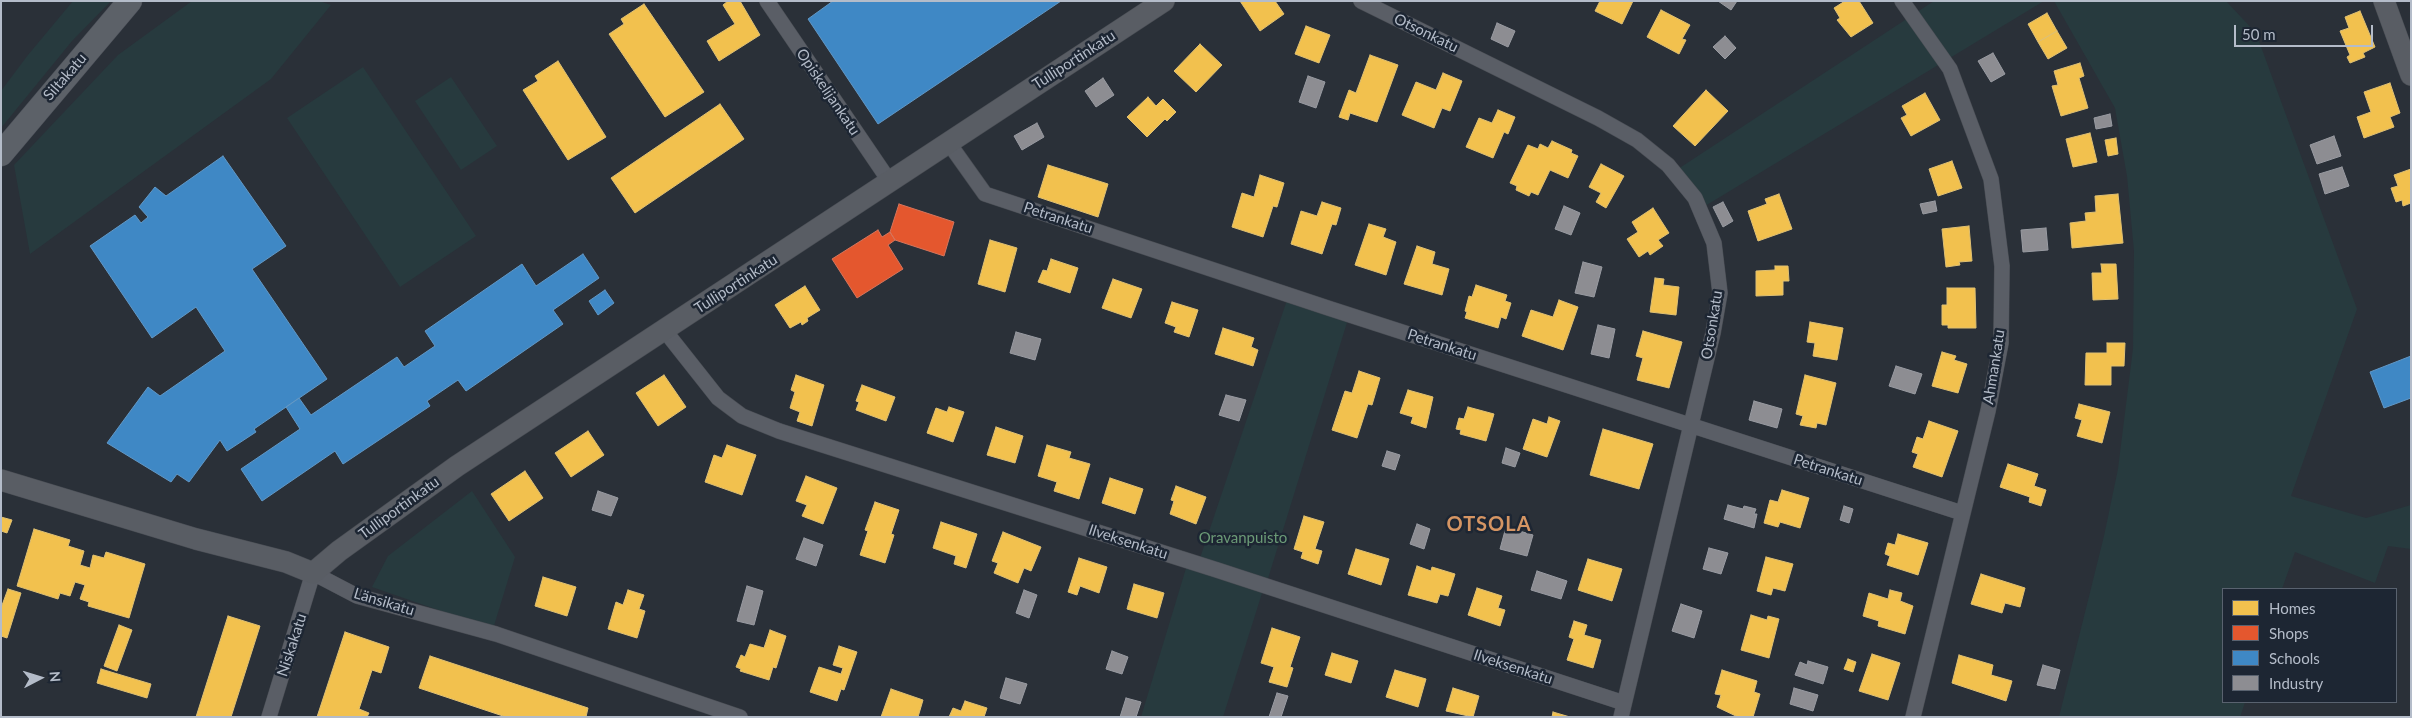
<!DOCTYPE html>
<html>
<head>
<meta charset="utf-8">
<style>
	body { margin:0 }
	#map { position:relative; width:2412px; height:718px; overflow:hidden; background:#2a3038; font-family:Lato,sans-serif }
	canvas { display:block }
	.frame { position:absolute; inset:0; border:2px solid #b4bcc9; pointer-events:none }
	.legend { position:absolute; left:2222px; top:588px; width:175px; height:115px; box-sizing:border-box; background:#1d2633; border:1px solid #59626f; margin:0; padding:6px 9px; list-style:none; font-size:15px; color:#b4bcc9 }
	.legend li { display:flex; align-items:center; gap:10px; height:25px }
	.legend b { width:25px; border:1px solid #59626f }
	.north { position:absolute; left:15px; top:653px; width:50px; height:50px; -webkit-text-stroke:4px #1d2633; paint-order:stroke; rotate:85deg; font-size:14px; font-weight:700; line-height:20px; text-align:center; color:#b4bcc9 }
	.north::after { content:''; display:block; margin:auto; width:18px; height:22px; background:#b4bcc9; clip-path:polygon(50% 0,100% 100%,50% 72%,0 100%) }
	.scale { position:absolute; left:2234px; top:25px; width:139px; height:22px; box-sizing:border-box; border:2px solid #b4bcc9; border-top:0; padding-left:6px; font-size:15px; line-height:18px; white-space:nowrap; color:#b4bcc9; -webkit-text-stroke:4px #1d2633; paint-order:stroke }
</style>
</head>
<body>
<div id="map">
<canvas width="2412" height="718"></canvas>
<div class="frame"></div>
<ul class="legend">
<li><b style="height:14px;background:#f2c14e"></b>Homes</li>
<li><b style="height:14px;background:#e4572e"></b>Shops</li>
<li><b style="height:14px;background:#3f88c5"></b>Schools</li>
<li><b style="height:14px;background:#8d8d92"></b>Industry</li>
</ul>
<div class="north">N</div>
<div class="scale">50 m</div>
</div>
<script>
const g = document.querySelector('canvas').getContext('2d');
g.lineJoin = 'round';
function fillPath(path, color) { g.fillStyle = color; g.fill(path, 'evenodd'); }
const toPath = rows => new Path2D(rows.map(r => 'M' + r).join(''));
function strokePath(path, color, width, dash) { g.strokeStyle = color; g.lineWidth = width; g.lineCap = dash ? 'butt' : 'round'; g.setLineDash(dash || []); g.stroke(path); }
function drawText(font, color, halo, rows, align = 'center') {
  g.font = font + ' Lato,sans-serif'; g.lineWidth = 5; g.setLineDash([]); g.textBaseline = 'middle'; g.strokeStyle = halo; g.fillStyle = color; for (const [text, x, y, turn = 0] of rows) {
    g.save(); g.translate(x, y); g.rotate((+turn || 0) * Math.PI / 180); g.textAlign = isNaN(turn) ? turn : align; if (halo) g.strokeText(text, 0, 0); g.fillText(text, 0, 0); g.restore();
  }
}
fillPath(toPath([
	[73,1,111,1,72,41,1,128,1,91,28,55],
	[192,1,319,1,331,5,271,79,30,254,14,165,118,55],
	[1934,1,2044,1,1705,206,1678,169],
	[2054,1,2226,1,2256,33,2357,309,2291,496,2366,518,2411,505,2411,549,2388,546,2375,583,2295,552,2282,589,2223,589,2223,702,2245,702,2240,717,2059,717,2104,536,2118,469,2133,349,2134,251,2127,176,2115,108],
	[363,67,476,236,400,287,287,118],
	[451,77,497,146,461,170,415,101],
	[1288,297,1349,316,1266,585,1198,564],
	[472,491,515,557,493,629,372,587,388,556],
	[1187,565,1263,590,1223,717,1141,717]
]), '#273a3e');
const homes = toPath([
	[728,1,740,1,760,35,719,61,707,41,735,24,723,5,728,1],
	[1240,1,1275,1,1284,14,1260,31,1240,1],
	[1600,1,1633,1,1622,24,1595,11,1600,1],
	[1845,1,1859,1,1873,23,1851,37,1837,20,1840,18,1834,8,1845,1],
	[644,4,704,92,665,117,609,34,624,24,621,19,644,4],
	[1661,10,1690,25,1682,39,1686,40,1679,54,1647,37,1661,10],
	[2360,11,2375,47,2363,53,2365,57,2350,63,2347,57,2350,55,2340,31,2349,28,2345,17,2360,11],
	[2047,13,2057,31,2038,42,2028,24,2047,13],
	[1306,26,1330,35,1319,63,1295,54,1306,26],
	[2057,31,2067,48,2048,59,2038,42,2057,31],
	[1200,44,1222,65,1196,92,1174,71,1200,44],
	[1370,55,1398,65,1377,122,1350,113,1348,120,1339,117,1349,90,1356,93,1370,55],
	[558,61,606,137,568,160,523,90,538,81,535,76,558,61],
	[2080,63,2084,76,2079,78,2088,108,2061,116,2052,86,2058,85,2054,71,2080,63],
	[1443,73,1462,81,1450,111,1442,108,1434,128,1402,115,1416,82,1436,90,1443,73],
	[2390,83,2400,113,2390,117,2394,127,2364,138,2357,117,2371,112,2364,92,2390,83],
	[1706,90,1728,111,1695,146,1673,126,1706,90],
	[1925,93,1940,120,1911,136,1901,118,1907,115,1902,106,1925,93],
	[1148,97,1156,106,1163,99,1176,112,1167,121,1165,119,1147,137,1127,117,1148,97],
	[720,104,744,139,635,213,611,178,720,104],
	[1498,110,1515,117,1508,134,1504,132,1493,158,1466,147,1479,118,1492,123,1498,110],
	[2090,133,2097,162,2073,167,2066,139,2090,133],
	[2116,138,2118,154,2108,156,2105,140,2116,138],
	[1552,141,1572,150,1571,153,1578,156,1568,178,1550,170,1538,195,1531,192,1529,196,1516,190,1517,186,1510,183,1528,145,1538,149,1540,144,1548,148,1552,141],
	[1952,161,1962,188,1938,196,1929,169,1952,161],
	[1601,164,1624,176,1606,208,1596,202,1601,193,1589,187,1601,164],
	[1048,165,1108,184,1098,217,1038,197,1048,165],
	[2411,169,2411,203,2403,206,2402,200,2396,202,2391,188,2398,186,2394,175,2411,169],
	[1260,175,1284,183,1277,207,1273,206,1263,237,1232,227,1242,193,1254,197,1260,175],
	[1779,194,1792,229,1758,241,1748,211,1767,204,1765,199,1779,194],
	[2118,194,2123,243,2072,248,2070,223,2086,221,2085,213,2096,212,2095,196,2118,194],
	[1322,202,1341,208,1336,225,1332,224,1322,254,1291,244,1301,211,1317,216,1322,202],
	[1653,208,1669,233,1658,240,1663,246,1650,255,1648,251,1639,257,1627,239,1638,232,1632,222,1653,208],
	[1369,224,1386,229,1383,237,1396,242,1386,275,1355,265,1369,224],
	[1969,226,1972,261,1959,262,1960,265,1946,267,1942,229,1969,226],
	[990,240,1017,248,1005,292,978,284,990,240],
	[1417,246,1435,252,1432,264,1449,269,1442,295,1404,284,1417,246],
	[1051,259,1078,268,1070,293,1038,282,1043,270,1047,271,1051,259],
	[2101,264,2116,264,2118,299,2093,300,2092,273,2102,273,2101,264],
	[1775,266,1788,266,1789,281,1783,281,1783,295,1756,296,1756,271,1775,270,1775,266],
	[1655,278,1664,279,1663,285,1679,287,1676,315,1650,312,1655,278],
	[1113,279,1142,289,1131,318,1102,308,1113,279],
	[1476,285,1507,295,1505,301,1511,303,1506,319,1501,317,1498,328,1465,318,1467,312,1465,311,1469,296,1472,297,1476,285],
	[805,286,820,310,807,318,808,321,802,325,801,322,790,328,775,305,805,286],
	[1947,288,1975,288,1976,328,1948,328,1948,325,1942,325,1942,305,1947,305,1947,288],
	[1559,300,1578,307,1563,350,1522,336,1531,310,1553,317,1559,300],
	[1172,302,1198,310,1189,337,1174,332,1176,327,1165,323,1172,302],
	[1810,322,1843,328,1837,360,1813,356,1815,343,1807,342,1810,322],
	[1223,328,1254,338,1251,347,1258,350,1253,366,1215,354,1223,328],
	[1643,331,1682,342,1669,388,1637,380,1643,358,1636,356,1643,331],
	[2107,343,2125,343,2124,366,2111,366,2111,385,2085,385,2086,353,2107,353,2107,343],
	[1942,352,1956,356,1954,360,1967,364,1958,393,1932,386,1942,352],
	[1359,371,1380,378,1372,405,1368,404,1357,438,1332,430,1345,391,1352,393,1359,371],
	[664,375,686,407,658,426,636,393,664,375],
	[796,375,824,385,812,426,797,421,800,412,790,408,795,392,791,390,796,375],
	[1805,375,1836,383,1826,425,1817,423,1816,428,1800,425,1803,416,1796,414,1805,375],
	[862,385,895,397,886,421,856,410,859,402,856,401,862,385],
	[1408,390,1433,397,1426,428,1411,423,1413,417,1400,413,1408,390],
	[2079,404,2110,412,2102,443,2077,436,2082,420,2075,418,2079,404],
	[949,407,964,412,953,442,927,433,936,408,947,412,949,407],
	[1468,407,1494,414,1486,441,1460,434,1461,430,1456,429,1459,418,1464,419,1468,407],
	[1549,417,1560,421,1547,457,1523,449,1533,419,1547,424,1549,417],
	[1929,421,1958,431,1942,477,1913,467,1918,454,1912,452,1917,437,1923,439,1929,421],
	[996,427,1023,436,1015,463,987,455,996,427],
	[1603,429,1653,444,1639,489,1590,475,1603,429],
	[588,431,604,455,571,477,555,453,588,431],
	[727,445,756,455,742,495,705,482,714,455,722,458,727,445],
	[1047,445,1071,452,1069,458,1090,464,1079,499,1054,491,1057,482,1038,476,1047,445],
	[2008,464,2038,474,2034,486,2046,490,2041,506,2029,502,2030,497,2000,487,2008,464],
	[525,471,543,498,509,521,491,494,525,471],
	[806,476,837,488,823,524,802,516,807,505,796,501,806,476],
	[1110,478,1143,489,1135,514,1102,503,1110,478],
	[1176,486,1206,497,1196,524,1170,514,1174,501,1171,500,1176,486],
	[1782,490,1809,498,1800,528,1780,522,1778,527,1764,523,1770,500,1778,502,1782,490],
	[875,502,899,510,891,534,894,535,885,563,860,555,868,531,865,530,875,502],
	[1304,516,1324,522,1315,549,1322,551,1318,564,1301,558,1303,552,1294,549,1304,516],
	[1,517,12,520,7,533,1,531,1,517],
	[941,522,977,534,966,568,954,564,956,556,933,548,941,522],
	[34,529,70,540,68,546,84,551,80,565,90,568,93,555,104,558,106,552,145,564,129,618,88,606,89,602,80,599,85,585,75,582,70,596,60,593,58,599,17,586,34,529],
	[1003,532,1041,547,1031,571,1024,568,1018,583,994,573,998,563,992,561,1003,532],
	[1898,534,1928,543,1918,575,1887,565,1890,556,1885,554,1888,543,1895,545,1898,534],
	[1356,549,1389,559,1381,585,1348,574,1356,549],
	[1766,557,1793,564,1785,591,1773,588,1771,595,1757,591,1766,557],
	[1079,558,1107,567,1099,593,1080,586,1077,595,1068,592,1079,558],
	[1588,559,1622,569,1612,601,1578,590,1588,559],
	[1417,566,1431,571,1432,567,1455,574,1448,596,1440,594,1437,603,1408,595,1417,566],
	[1981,574,2025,588,2020,607,2005,603,2002,613,1971,604,1981,574],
	[543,577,576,587,567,616,535,606,543,577],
	[1134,584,1164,593,1157,618,1127,609,1134,584],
	[1477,588,1502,596,1498,608,1505,610,1500,626,1468,615,1477,588],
	[8,589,21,593,7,638,1,636,1,608,8,589],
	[628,590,644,595,639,609,645,611,637,638,608,629,616,602,623,605,628,590],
	[1890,590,1902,593,1900,601,1913,606,1905,634,1878,626,1879,621,1863,616,1869,593,1888,599,1890,590],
	[1751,615,1767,620,1768,616,1779,619,1769,658,1741,650,1751,615],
	[228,616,260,626,231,717,196,717,228,616],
	[1574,621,1587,625,1584,635,1601,640,1593,668,1567,660,1574,639,1569,637,1574,621],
	[119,625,132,630,117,671,104,666,119,625],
	[1272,628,1300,637,1290,667,1293,668,1287,687,1269,682,1274,667,1261,663,1272,628],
	[770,630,786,636,776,668,773,667,769,680,740,671,741,669,736,667,741,655,745,657,750,644,764,648,770,630],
	[345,632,389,647,381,673,372,670,359,709,369,713,367,717,317,717,345,632],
	[839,646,857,652,844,690,841,689,837,701,810,692,819,667,841,674,843,668,833,665,839,646],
	[1332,653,1358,661,1351,683,1325,675,1332,653],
	[1872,654,1900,663,1888,700,1859,691,1872,654],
	[1959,655,1993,665,1991,675,2012,681,2006,701,1952,683,1959,655],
	[430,656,588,708,586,717,506,717,419,688,430,656],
	[1848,659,1856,662,1853,672,1844,669,1848,659],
	[101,669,151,684,147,698,97,683,101,669],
	[1395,670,1426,679,1418,707,1386,697,1395,670],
	[1722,670,1757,681,1754,692,1760,694,1753,717,1738,717,1717,707,1721,695,1715,694,1722,670],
	[1453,688,1479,696,1473,717,1446,711,1453,688],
	[891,689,923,700,918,717,881,717,891,689],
	[965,701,987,708,984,717,949,717,953,708,961,711,965,701],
	[1553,712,1570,717,1552,717,1553,712]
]);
fillPath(homes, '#f2c14e');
strokePath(homes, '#dfc073', 1);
const shops = toPath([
	[899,204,954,222,944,256,895,240,890,232,899,204],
	[878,230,882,237,890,232,895,240,888,245,903,269,857,298,832,259,878,230]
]);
fillPath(shops, '#e4572e');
strokePath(shops, '#d6755c', 1);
const schools = toPath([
	[833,1,1061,1,878,124,808,19,833,1],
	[223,156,286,246,252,269,327,379,254,429,256,432,227,451,220,440,189,482,177,474,171,482,107,443,148,387,160,396,225,351,196,307,152,338,90,246,135,215,141,223,148,217,139,207,155,187,166,196,223,156],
	[583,254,599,278,553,310,563,324,466,391,458,380,427,401,430,406,343,464,335,451,262,501,241,469,300,429,286,407,299,398,311,415,397,357,404,367,429,350,435,346,425,331,522,264,536,286,583,254],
	[605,290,614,303,598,315,589,301,605,290],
	[2411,356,2411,398,2384,408,2370,372,2411,356]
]);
fillPath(schools, '#3f88c5');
strokePath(schools, '#6298c6', 1);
const industry = toPath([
	[1718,1,1737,1,1731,10,1718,1],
	[1497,23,1515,31,1508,47,1491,39,1497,23],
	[1725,36,1736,48,1725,59,1713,47,1725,36],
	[1993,53,2005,74,1991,82,1978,61,1993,53],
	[1308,76,1325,82,1316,108,1299,102,1308,76],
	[1103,78,1114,95,1096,107,1085,91,1103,78],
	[2110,114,2112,126,2096,129,2094,118,2110,114],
	[1037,123,1044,137,1022,150,1014,136,1037,123],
	[2334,136,2341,156,2317,164,2310,145,2334,136],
	[2342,167,2349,186,2325,194,2319,174,2342,167],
	[1935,201,1937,211,1923,214,1920,204,1935,201],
	[1723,202,1733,221,1723,227,1713,207,1723,202],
	[1564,206,1580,213,1571,235,1555,229,1564,206],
	[2046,228,2048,250,2023,252,2021,230,2046,228],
	[1583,262,1602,267,1594,297,1575,293,1583,262],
	[1598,325,1615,329,1609,358,1591,354,1598,325],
	[1016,332,1041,339,1035,360,1010,353,1016,332],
	[1896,366,1922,374,1915,394,1889,386,1896,366],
	[1226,395,1246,400,1239,421,1219,415,1226,395],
	[1754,401,1782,409,1777,428,1749,420,1754,401],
	[1506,448,1520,453,1515,467,1502,463,1506,448],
	[1387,451,1400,455,1395,470,1382,466,1387,451],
	[598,491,618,498,611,516,592,510,598,491],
	[1728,505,1743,509,1744,506,1756,509,1754,514,1757,514,1754,528,1724,519,1728,505],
	[1844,506,1853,509,1849,523,1840,520,1844,506],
	[1417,524,1430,529,1424,549,1410,544,1417,524],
	[1506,527,1533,535,1527,556,1500,549,1506,527],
	[804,538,823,545,816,566,796,559,804,538],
	[1709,548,1728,553,1721,574,1703,569,1709,548],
	[1537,571,1567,581,1561,599,1531,590,1537,571],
	[747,586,763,591,754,625,737,621,747,586],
	[1024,590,1037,595,1029,618,1016,613,1024,590],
	[1681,604,1702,611,1694,638,1672,631,1681,604],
	[1112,651,1128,657,1122,674,1106,669,1112,651],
	[1808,661,1828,667,1823,684,1795,675,1800,662,1807,665,1808,661],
	[2043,665,2060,670,2055,689,2037,685,2043,665],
	[1006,678,1027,684,1020,704,1000,698,1006,678],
	[1794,688,1818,695,1813,711,1790,704,1794,688],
	[1277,693,1288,696,1281,717,1269,717,1277,693],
	[1126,698,1141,702,1136,717,1120,717,1126,698]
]);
fillPath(industry, '#8d8d92');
strokePath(industry, '#999ba2', 1);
const street = toPath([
	[767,1,890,182],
	[1361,1,1598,118,1637,140,1668,165,1695,198,1714,243,1720,293,1713,333,1621,717],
	[1902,1,1950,69,1991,179,2002,266,2001,343,1988,411,1913,717],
	[948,142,985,194,1328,308,1962,513],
	[665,331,718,398,742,416,779,431,1217,570,1624,703],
	[269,717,313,573,357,596,496,634,740,717]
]);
const secondary = toPath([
	[2384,1,2411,75],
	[1,480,196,539,286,562,313,573,339,551,457,466,1164,1]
]);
const primary = toPath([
	[1,154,130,1]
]);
strokePath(street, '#484c53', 16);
strokePath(secondary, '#484c53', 22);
strokePath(primary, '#484c55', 25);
strokePath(street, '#5a5e66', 15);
strokePath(secondary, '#595d64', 21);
strokePath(primary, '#5c6168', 24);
drawText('15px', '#b4bcc9', '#1d2633', [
	["Otsonkatu",1426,33,26],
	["Tulliportinkatu",1074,60,-33],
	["Siltakatu",65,77,-49],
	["Opiskelijankatu",828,92,56],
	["Petrankatu",1058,218,18],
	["Tulliportinkatu",736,284,-33],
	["Otsonkatu",1712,325,-81],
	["Petrankatu",1442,345,18],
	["Ahmankatu",1994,367,-81],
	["Petrankatu",1828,470,18],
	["Tulliportinkatu",399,508,-36],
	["Ilveksenkatu",1128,542,18],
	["Länsikatu",384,602,17],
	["Niskakatu",292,645,-72],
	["Ilveksenkatu",1513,667,18]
]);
drawText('15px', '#6b9a76', '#1d2633', [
	["Oravanpuisto",1243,538]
]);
g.letterSpacing = '1px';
drawText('bold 20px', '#d59563', '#1d2633', [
	["OTSOLA",1489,525]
]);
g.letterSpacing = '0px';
</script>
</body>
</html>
